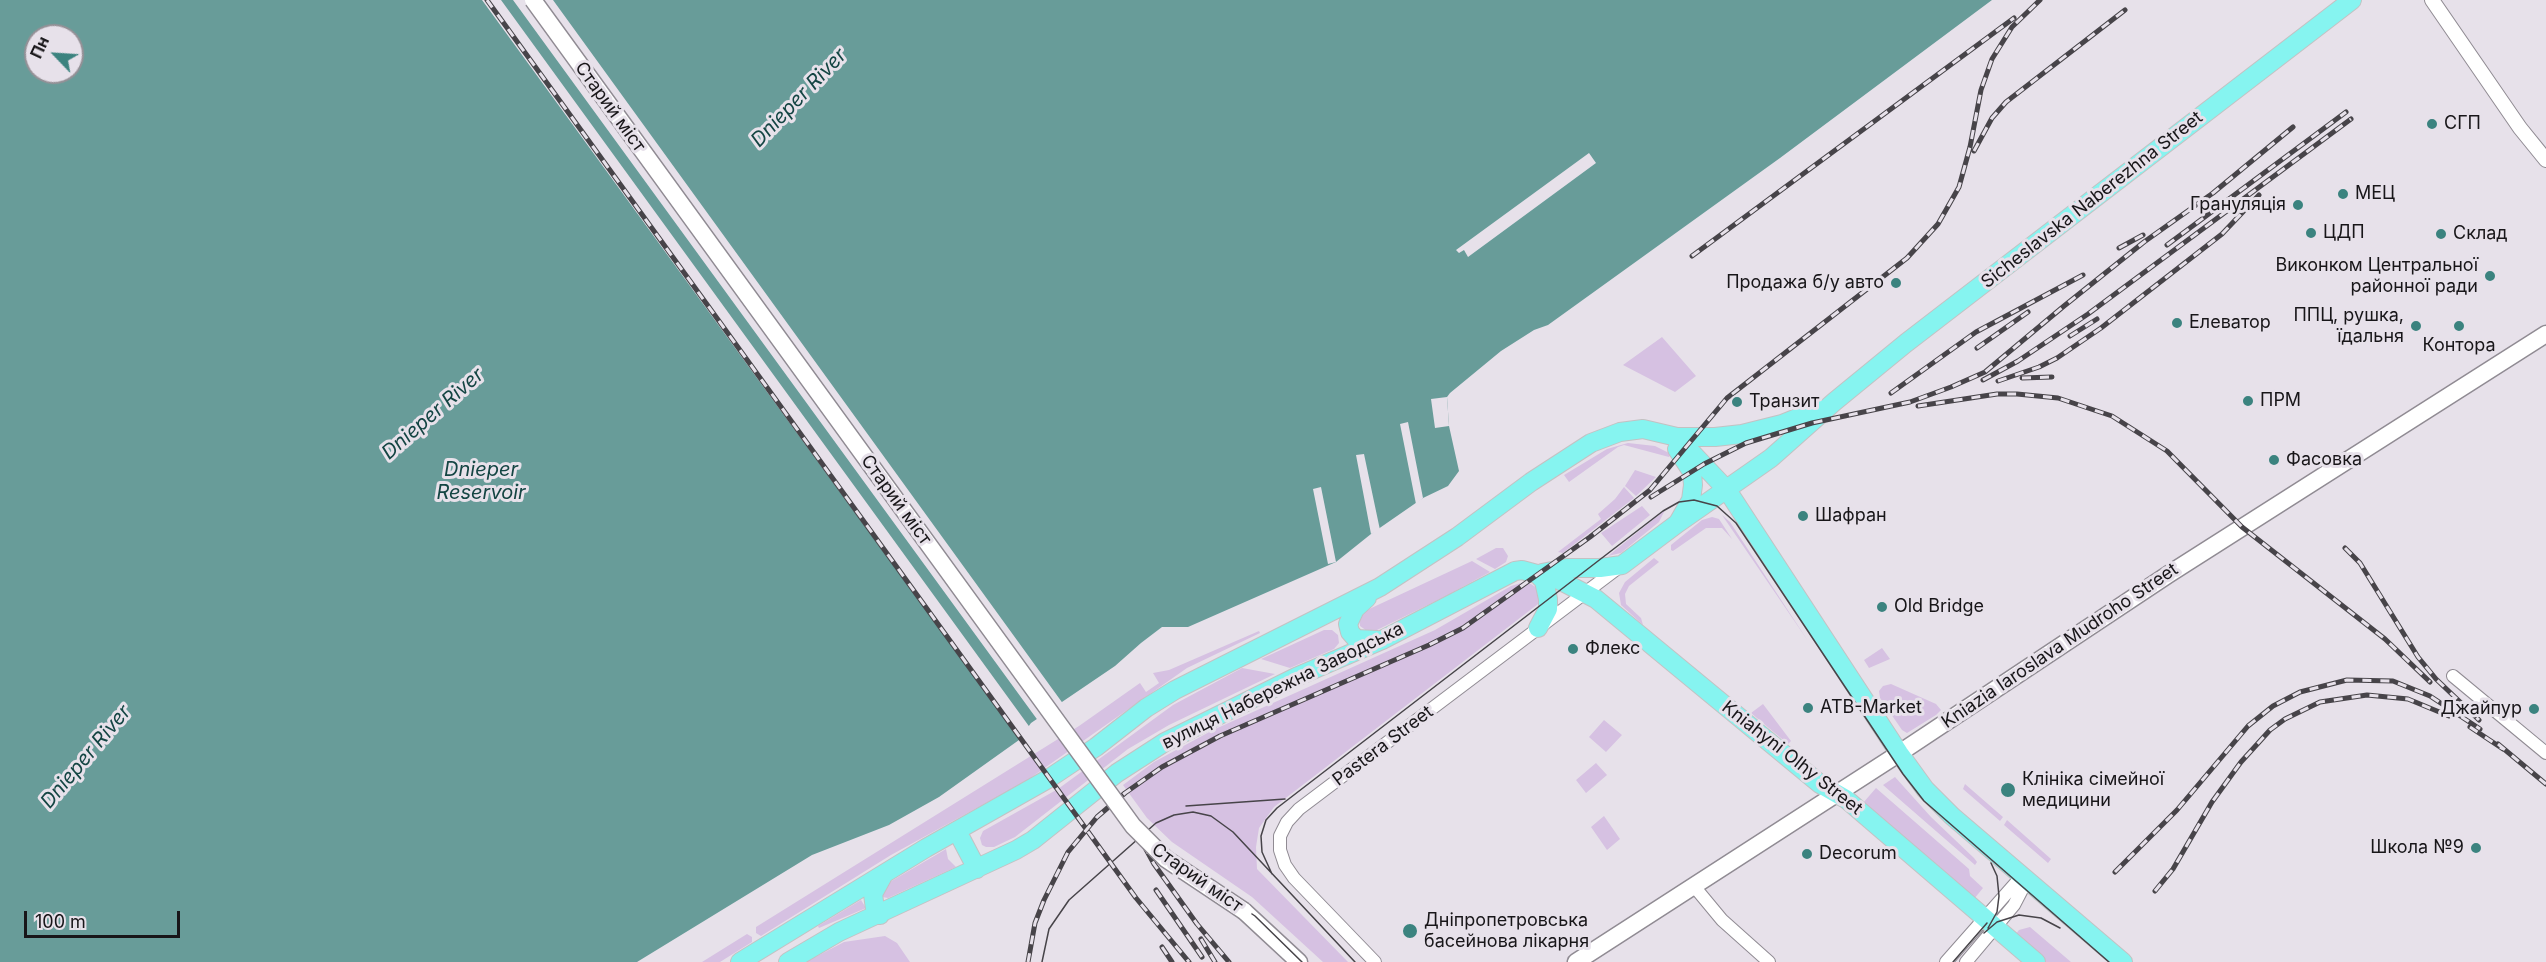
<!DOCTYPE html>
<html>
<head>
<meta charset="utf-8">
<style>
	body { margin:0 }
	#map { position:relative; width:2546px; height:962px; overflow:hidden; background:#e7e1ea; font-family:Inter,sans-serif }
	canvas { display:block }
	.north { position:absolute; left:24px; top:24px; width:60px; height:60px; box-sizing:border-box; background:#e7e1ea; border:2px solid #949096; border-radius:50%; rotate:295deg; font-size:16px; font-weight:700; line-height:24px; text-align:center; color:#181619 }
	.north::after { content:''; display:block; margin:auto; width:21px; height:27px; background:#3b837f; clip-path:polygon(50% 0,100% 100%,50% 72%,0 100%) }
	.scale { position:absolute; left:24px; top:911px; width:156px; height:27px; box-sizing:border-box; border:3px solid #181619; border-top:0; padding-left:8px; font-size:18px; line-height:21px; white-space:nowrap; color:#181619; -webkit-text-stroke:4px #e7e1ea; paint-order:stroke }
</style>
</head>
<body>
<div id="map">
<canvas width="2546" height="962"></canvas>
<div class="north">Пн</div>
<div class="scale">100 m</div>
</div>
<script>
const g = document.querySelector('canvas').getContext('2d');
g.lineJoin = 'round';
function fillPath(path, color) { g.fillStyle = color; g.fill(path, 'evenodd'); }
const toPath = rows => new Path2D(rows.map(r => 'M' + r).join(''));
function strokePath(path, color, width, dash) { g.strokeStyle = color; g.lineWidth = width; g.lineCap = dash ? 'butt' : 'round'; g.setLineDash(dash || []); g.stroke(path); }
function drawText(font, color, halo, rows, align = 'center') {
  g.font = font + ' Inter,sans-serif'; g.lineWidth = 6; g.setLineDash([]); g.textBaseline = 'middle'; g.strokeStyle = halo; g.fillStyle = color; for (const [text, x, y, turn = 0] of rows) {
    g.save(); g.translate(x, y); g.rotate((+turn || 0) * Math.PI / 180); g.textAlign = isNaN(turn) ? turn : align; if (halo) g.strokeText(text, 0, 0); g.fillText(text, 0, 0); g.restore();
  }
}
fillPath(toPath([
	[1662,337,1696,376,1675,392,1623,365],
	[1628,443,1655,446,1671,454,1669,457,1624,445,1618,447,1569,482,1564,475,1607,449],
	[1635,470,1656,477,1636,496,1625,486],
	[1624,487,1634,498,1563,553,1558,552,1601,519,1598,514,1615,499],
	[1642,506,1650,515,1612,546,1601,533],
	[1665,510,1659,522,1621,553,1608,556],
	[1722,515,1730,522,1808,641],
	[1712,517,1719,519,1732,539,1722,528,1706,528,1673,551,1671,550,1671,545,1702,520],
	[1496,548,1503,548,1508,556,1506,562,1495,569,1476,559],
	[1654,558,1659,562,1629,586,1625,594,1626,604,1641,618,1643,625,1621,605,1619,593,1625,582],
	[1472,561,1490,572,1446,596,1375,631,1367,631,1360,626,1359,617,1365,611],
	[1521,583,1531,584,1537,588,1542,601,1274,807,1259,828,1256,847,1257,869,1348,962,1323,962,1252,897,1172,842,1147,818,1123,785,1154,762,1213,730,1435,630,1511,586],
	[1324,630,1332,630,1338,635,1339,643,1334,649,1290,668,1261,659],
	[1259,631,1260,633,1187,668,1026,781,891,855,761,936,756,933,756,927,1079,726,1140,683,1146,692,1159,683,1153,673,1169,670],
	[1882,648,1890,659,1869,668,1864,660],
	[1242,668,1275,674,1169,725,1128,749,1015,837,994,847,986,847,982,845,980,838,983,831,1058,789,1173,705],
	[1891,684,1936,704,1941,710,1936,715,1907,733,1902,730,1880,698,1879,691,1883,686],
	[1763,704,1791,741,1788,744,1751,713],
	[1604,720,1622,735,1606,752,1589,737],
	[1596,763,1607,775,1586,793,1576,780],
	[1895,777,1931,817,1974,858,1977,862,1975,865,1883,785],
	[1965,784,2003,817,2000,821,1963,789],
	[1876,788,1969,869,1970,876,1983,888,1974,899,1863,803],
	[1604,816,1620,839,1607,850,1591,827],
	[2007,820,2051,859,2048,863,2004,825],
	[946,849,948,859,956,867,888,898,882,897,883,886],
	[861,900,866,908,819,928,818,926],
	[2030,927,2071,962,2046,962,2015,935,2019,930],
	[747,934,752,937,752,942,720,962,702,962],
	[885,936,897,943,910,962,806,962,844,942]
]), '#d6c1e2');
fillPath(toPath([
	[0,0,1992,0,1780,158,1548,325,1534,330,1501,351,1450,393,1447,397,1449,426,1459,471,1448,486,1423,498,1371,534,1336,562,1188,627,1162,627,1141,643,1115,666,1031,723,1019,740,939,797,889,825,812,855,637,962,0,962],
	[36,36,72,36,72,72,36,72]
]), '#689c99');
fillPath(toPath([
	[482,0,501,0,1031,729,1021,741],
	[513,0,553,0,1064,705,1039,722],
	[1589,153,1596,163,1468,257,1464,250,1459,253,1456,250],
	[1447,397,1449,426,1435,428,1431,399],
	[1408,422,1423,498,1416,504,1400,424],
	[1364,454,1380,530,1371,534,1356,455],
	[1321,487,1336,562,1328,564,1313,489]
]), '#e7e1ea');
const minor = toPath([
	[2453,676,2546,753],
	[1693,885,1722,920,1769,962],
	[1375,962,1294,878,1285,865,1280,850,1280,836,1287,822,1299,809,1618,568],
	[1946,962,2022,876],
	[1966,962,2014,905,2027,880]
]);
const tertiary = toPath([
	[2432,0,2520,128,2546,160]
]);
const secondary = toPath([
	[1244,911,1299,962],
	[1576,962,1892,758,2169,574,2546,334]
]);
const primary = toPath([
	[1677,437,1715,437,1742,434,1782,424,1819,409],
	[1677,449,1692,472,1693,485,1691,500,1679,521],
	[1542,573,1567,568,1600,568,1622,565,1678,523,1771,458,1834,402,1906,343,2352,0],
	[1537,574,1544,581,1548,599,1548,609,1538,628],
	[1367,598,1355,609,1348,624,1350,632,1356,639,1377,640],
	[957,831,977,869],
	[880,915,875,909,873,894,884,874],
	[740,962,926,848,1048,779,1096,747,1146,708,1175,690,1380,587,1457,537,1531,482,1591,443,1620,432,1643,429,1677,437,1727,490,1899,753,1925,789,1952,816,2123,962],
	[788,962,839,932,1016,850,1033,840,1117,773,1165,742,1296,677,1382,640,1515,571,1522,570,1559,580,1596,599,1820,784,1846,799,2036,962]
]);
strokePath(minor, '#908b93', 14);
strokePath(tertiary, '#908b93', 16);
strokePath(secondary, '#908b93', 19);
strokePath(primary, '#c3c2c3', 20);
strokePath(minor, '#fff', 12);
strokePath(tertiary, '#fff', 14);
strokePath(secondary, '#fff', 16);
strokePath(primary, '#86f4f0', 18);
strokePath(toPath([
	[536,0,1141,832,1167,857,1255,916,1302,962],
	[1186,806,1285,799],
	[1272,874,1262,852,1261,836,1266,820,1277,808,1663,511,1679,502,1694,500,1717,506,1736,523,1903,774,1924,801,2109,962],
	[1988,928,1997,912,1999,896,1997,876,1991,863],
	[1984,933,1997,922,2019,915,2041,918,2060,928],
	[1042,962,1049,929,1069,900,1156,823,1174,815,1193,812,1211,816,1233,832,1355,962],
	[1953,962,1987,923]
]), '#474449', 1.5);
const rail = toPath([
	[487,0,1136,898,1189,962],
	[532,0,1136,831,1154,864,1197,924,1229,962],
	[1974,151,1992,118,2006,102,2125,10],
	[2167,245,2346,112],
	[2119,248,2143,235],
	[1692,256,2014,18],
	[2070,336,2097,319],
	[1977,348,2028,312],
	[2022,378,2052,377],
	[1983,380,2018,361,2088,314,2351,119],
	[1998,381,2039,367,2057,358,2101,328,2222,234,2259,195],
	[1891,393,1976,332,2083,275],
	[1918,406,1997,394,2017,394,2058,398,2112,416,2167,451,2242,527,2385,639,2430,682],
	[1651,497,1704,464,1746,443,1812,423,1910,402,1951,387,1985,372,2064,306,2144,242,2213,193,2293,127],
	[2345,548,2360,563,2418,657,2436,679,2479,720],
	[2470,727,2503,749],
	[2498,744,2546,784],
	[2115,872,2177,810,2248,726,2273,706,2300,692,2347,680,2393,681,2430,696,2480,729],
	[1156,890,1202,957],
	[2155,891,2173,869,2212,802,2241,762,2270,730,2285,719,2320,702,2367,695,2408,699,2449,716],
	[1201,939,1215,962],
	[1162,947,1172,962],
	[1028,962,1035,923,1044,900,1068,852,1097,817,1125,793,1162,767,1220,736,1429,645,1463,628,1590,537,1650,490,1727,398,1907,258,1938,224,1959,187,1970,147,1981,90,1992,59,2012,27,2040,0]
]);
strokePath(rail, '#474449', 5);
strokePath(rail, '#e7e1ea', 3, [9]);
const secondaryBridge = toPath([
	[533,0,1133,826,1166,859,1244,911]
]);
strokePath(secondaryBridge, '#908b93', 19, []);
strokePath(secondaryBridge, '#fff', 16);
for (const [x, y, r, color] of [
	[2432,124,6,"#3b837f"],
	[2343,194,6,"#3b837f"],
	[2298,205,6,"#3b837f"],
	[2311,233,6,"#3b837f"],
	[2441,234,6,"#3b837f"],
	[2490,276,6,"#3b837f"],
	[1896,283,6,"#3b837f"],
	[2177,323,6,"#3b837f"],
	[2416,326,6,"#3b837f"],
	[2459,326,6,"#3b837f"],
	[2248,401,6,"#3b837f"],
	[1737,402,6,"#3b837f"],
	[2274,460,6,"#3b837f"],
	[1803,516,6,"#3b837f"],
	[1882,607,6,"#3b837f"],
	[1573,649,6,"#3b837f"],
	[1808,708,6,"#3b837f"],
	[2534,709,6,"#3b837f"],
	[2008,790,8,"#3b837f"],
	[2476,848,6,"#3b837f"],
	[1807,854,6,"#3b837f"],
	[1410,931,8,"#3b837f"]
]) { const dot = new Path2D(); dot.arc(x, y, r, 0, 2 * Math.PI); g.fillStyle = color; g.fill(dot); strokePath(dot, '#e7e1ea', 2); }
drawText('18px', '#181619', '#e7e1ea', [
	["Старий міст",610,107,54],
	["Sicheslavska Naberezhna Street",2092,200,-38],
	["Старий міст",896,500,54],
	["Kniazia Iaroslava Mudroho Street",2060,646,-34],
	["вулиця Набережна Заводська",1283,686,-26],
	["Pastera Street",1383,746,-37],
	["Kniahyni Olhy Street",1792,758,38],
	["Старий міст",1197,878,35]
]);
drawText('18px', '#181619', '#e7e1ea', [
	["СГП",2444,124],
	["МЕЦ",2355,194],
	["Грануляція",2286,205,"right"],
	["ЦДП",2323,233],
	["Склад",2453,234],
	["Виконком Центральної",2478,266,"right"],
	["районної ради",2478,287,"right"],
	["Продажа б/у авто",1884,283,"right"],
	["ППЦ, рушка,",2404,316,"right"],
	["їдальня",2404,337,"right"],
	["Елеватор",2189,323],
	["Контора",2459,346,"center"],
	["ПРМ",2260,401],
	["Транзит",1749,402],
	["Фасовка",2286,460],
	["Шафран",1815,516],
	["Old Bridge",1894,607],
	["Флекс",1585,649],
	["ATB-Market",1820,708],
	["Джайпур",2522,709,"right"],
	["Клініка сімейної",2022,780],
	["медицини",2022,801],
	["Школа №9",2464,848,"right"],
	["Decorum",1819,854],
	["Дніпропетровська",1424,921],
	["басейнова лікарня",1424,942]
], 'left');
drawText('italic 20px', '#144543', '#e7e1ea', [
	["Dnieper River",799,98,-46],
	["Dnieper River",433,414,-41],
	["Dnieper",481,470],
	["Reservoir",481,493],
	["Dnieper River",86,757,-50]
]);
</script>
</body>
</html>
